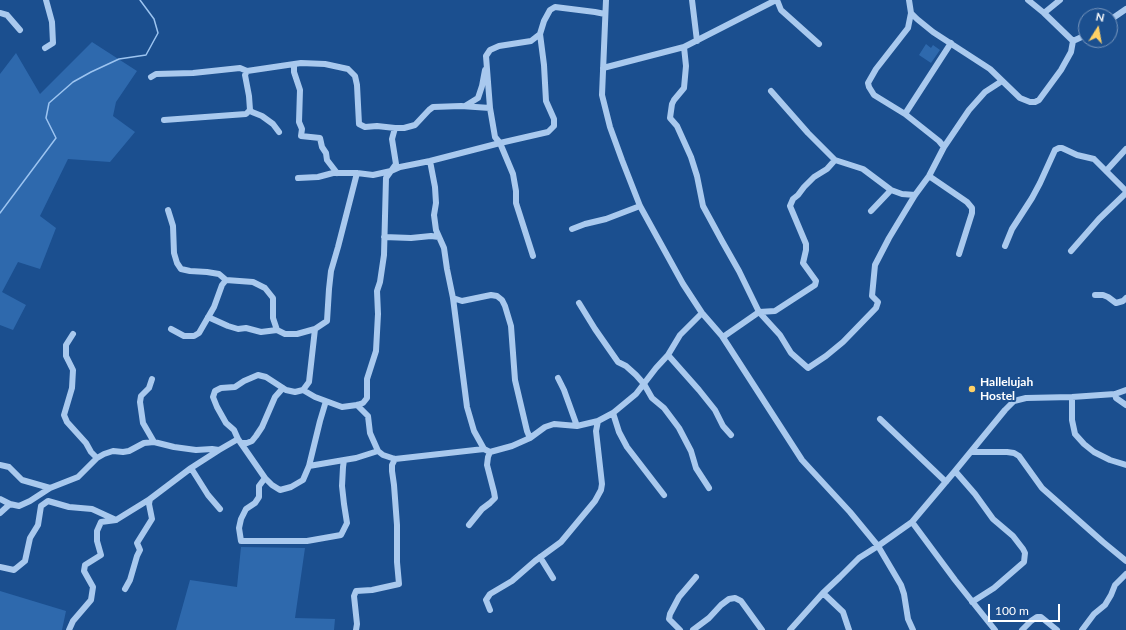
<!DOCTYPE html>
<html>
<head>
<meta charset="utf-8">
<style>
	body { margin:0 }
	#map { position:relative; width:1126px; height:630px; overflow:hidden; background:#1b4f8f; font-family:Lato,sans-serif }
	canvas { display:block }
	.north { position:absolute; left:1078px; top:8px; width:40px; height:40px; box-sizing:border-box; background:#1b4f8f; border:1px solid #7695bc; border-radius:50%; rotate:11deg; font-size:11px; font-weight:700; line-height:16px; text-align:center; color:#fff }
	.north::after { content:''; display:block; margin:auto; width:14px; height:18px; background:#ffd166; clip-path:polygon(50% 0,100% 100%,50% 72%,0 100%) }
	.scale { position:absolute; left:988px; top:604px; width:72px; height:18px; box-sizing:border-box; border:2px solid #fff; border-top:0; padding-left:5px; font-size:12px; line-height:14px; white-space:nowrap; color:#fff; -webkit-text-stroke:3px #1b4f8f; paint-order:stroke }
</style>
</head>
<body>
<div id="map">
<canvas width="1126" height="630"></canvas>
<div class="north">N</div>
<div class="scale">100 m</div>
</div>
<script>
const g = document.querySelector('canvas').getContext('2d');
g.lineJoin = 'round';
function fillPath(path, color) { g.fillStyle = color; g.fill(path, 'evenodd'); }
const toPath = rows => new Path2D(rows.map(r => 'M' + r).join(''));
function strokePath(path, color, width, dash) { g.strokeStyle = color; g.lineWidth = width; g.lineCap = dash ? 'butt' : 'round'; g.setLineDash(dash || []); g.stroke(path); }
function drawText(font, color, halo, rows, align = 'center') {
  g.font = font + ' Lato,sans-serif'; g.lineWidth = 4; g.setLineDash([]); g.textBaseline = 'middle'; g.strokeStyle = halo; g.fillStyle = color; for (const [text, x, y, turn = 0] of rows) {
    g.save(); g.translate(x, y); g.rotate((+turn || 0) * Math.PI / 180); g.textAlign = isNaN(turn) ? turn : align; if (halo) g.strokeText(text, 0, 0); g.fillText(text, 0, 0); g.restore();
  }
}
fillPath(toPath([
	[92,42,137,71,116,102,113,116,135,132,110,162,68,159,40,216,56,228,40,269,18,262,2,292,26,305,13,330,0,325,0,74,16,53,40,94],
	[926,44,931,48,933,45,940,50,931,63,919,55],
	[241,547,305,548,295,618,335,619,334,630,176,630,190,580,237,587],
	[0,591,66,611,62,630,0,630]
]), '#2e69ad');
strokePath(toPath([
	[0,213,56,138,46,118,49,103,73,82,91,72,119,59,146,55,158,33,154,19,140,0]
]), '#9cc4f0', 1.5);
strokePath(toPath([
	[606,0,602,95,610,127,622,160,640,206,683,284,702,313,722,336,802,460,850,512,878,546,912,522,955,471,1005,410,1014,401,1026,398,1072,397,1115,394,1126,390],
	[692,0,697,41],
	[777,0,781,10,819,44],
	[909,0,911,13,917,19,933,32,990,69,1020,98,1030,102,1035,102,1039,100,1061,70,1071,52,1073,41,1044,13,1028,0],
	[0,13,7,15,20,30],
	[911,13,908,28,876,69,868,83,869,87,874,95,905,114,939,141,944,147],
	[1044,13,1060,0],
	[1110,20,1126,9],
	[1073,41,1086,35],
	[684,47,686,66,684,88,674,100,672,104,670,118,677,126,691,157,697,176,703,206,722,241,739,271,759,312,780,335,791,353,808,368,826,356,843,342,876,308,878,302,872,296,875,265,889,238,915,195,929,176,944,147,969,110,985,92,1002,81],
	[45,48,53,43,52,22,46,0],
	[294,64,294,72,300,90,299,122,302,129,301,136,320,138,322,147,326,153,327,160,337,173],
	[603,68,684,47,776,0],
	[151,77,156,74,193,73,240,68,247,71],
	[771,91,808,133,835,160,863,169,891,190,902,194,915,195],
	[465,106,478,98,482,86,485,70],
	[490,108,495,137,500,143,548,132,554,126,554,119,546,101,544,65,540,34],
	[250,110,252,112,262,116,273,124,279,132],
	[905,114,951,43],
	[164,120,246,114,250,110,249,96,245,75,247,71,301,63,325,64,348,69,355,76,357,85,359,124,365,127,377,126,395,128,404,128,415,125,429,110,433,107,461,106,490,108,486,56,490,50,499,46,531,41,540,34,544,21,550,10,555,7,595,12,605,14],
	[430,161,435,187,436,203,434,215,436,230,444,248,447,269,453,298,467,407,474,431,484,449],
	[1106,171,1126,149],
	[929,176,967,202,972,208,972,213,959,254],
	[298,178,318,177,333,173,357,173,373,175,391,171,396,164,392,139,395,128],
	[168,210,173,226,174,253,177,263,181,269,190,271,207,272,219,274,226,280],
	[871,211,891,190],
	[572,229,585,224,606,219,640,206],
	[384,237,411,238,431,236,439,237],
	[1005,246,1012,229,1032,198,1040,183,1055,150,1059,148,1062,148,1077,155,1094,159,1126,191],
	[1071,251,1099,219,1126,193],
	[1095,295,1103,295,1108,297,1116,303,1123,301,1126,298],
	[453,298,462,301,491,295,497,296,502,300,505,306,511,326,515,380,527,431,530,438],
	[579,303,595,329,618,362,626,366,636,375,644,384,652,398,664,408,679,428,691,451,696,468,709,488],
	[208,317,228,326,238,329,246,328,261,332,277,330],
	[171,329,184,336,194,336,199,333,214,307,222,285,226,280,253,282,265,288,273,298,273,318,277,330,285,334,297,334,315,329],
	[73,334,66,345,66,356,73,370,72,388,64,415,67,422,86,443,91,452,97,458],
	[723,337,759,312,775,311,815,285,816,281,803,263,806,250,806,244,790,206,793,199,798,195,804,187,814,177,827,169,835,160],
	[668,355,699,390,715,410,723,426,731,435],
	[558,378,564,390,577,426],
	[152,379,149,388,141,396,140,402,143,423,154,442],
	[303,390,315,397,342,407,357,405,363,403,367,398,367,379,376,351,378,314,377,291,380,282,384,255,386,178,391,171,400,167,430,161,500,143,513,174,516,191,516,203,533,256],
	[1115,394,1116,398,1126,405],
	[1072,397,1072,420,1075,434,1084,444,1094,452,1110,460,1126,465],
	[357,405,368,416,370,433,378,451],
	[613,413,619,432,627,447,664,495],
	[880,419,946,482],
	[241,443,247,443,252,441,256,436,262,427,275,397,283,388],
	[971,452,1007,452,1014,453,1019,456,1042,488,1103,542,1126,561],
	[344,460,309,466,303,480,291,487,280,490,272,485,265,478,259,486,259,497,255,503,246,509,241,519,239,528,241,541,307,541,341,535,347,523,344,504,342,486,343,467,344,460,356,458,378,451,383,455,395,459,484,449,490,452,512,446,530,438,545,427,554,424,577,426,598,421,613,413,636,394,656,368,668,355,680,335,702,313],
	[0,465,9,467,22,480,50,488],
	[309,466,320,421,326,401],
	[191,468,208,495,220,509],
	[955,471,975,494,993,519,1013,536,1023,549,1025,553,1024,562,994,588,972,602],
	[265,478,238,439,234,430,226,423,217,407,213,397,215,391,221,388,235,387,244,381,258,375,266,377,286,390,295,392,303,390,309,382,315,329,327,321,329,289,331,271,338,247,357,173],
	[0,499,10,504],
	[0,513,10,504,19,506,30,501,50,488,78,477,97,458,104,454,113,451,123,452,129,451,144,443,154,442,174,447,196,450,212,449,219,450,238,439],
	[912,522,955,580,995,630],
	[469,525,482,509,490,503,495,498,494,492,487,465,488,457,490,452],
	[540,557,553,578],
	[0,567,14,570,25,561,30,538,38,525,41,506,48,501,69,507,92,509,116,520],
	[125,589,130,580,137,556,140,550,137,543,152,519,149,504,150,499],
	[823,593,843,612,849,630],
	[490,610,486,600,490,594,512,581,535,561,561,542,595,501,601,490,602,484,596,431,598,421],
	[69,630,73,621,91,600,93,587,84,571,85,565,101,555,97,541,97,531,101,522,116,520,150,499,191,468,219,450],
	[356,630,357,624,354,596,356,591,372,590,399,584,397,562,397,525,394,485,392,471,392,465,395,459],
	[680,630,669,619,670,614,679,597,696,577],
	[693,630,709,618,721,605,729,599,735,598,741,601,762,630],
	[790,630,823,593,840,577,859,558,878,546,901,585,904,594,908,619,913,630],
	[1022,630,1031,621,1037,617,1041,617,1057,630],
	[1082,630,1094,614,1105,605,1111,595,1115,585,1126,574]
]), '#a9c9ee', 6);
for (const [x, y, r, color] of [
	[972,389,4,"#ffd166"]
]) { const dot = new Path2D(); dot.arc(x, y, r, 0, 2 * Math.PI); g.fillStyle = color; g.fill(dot); strokePath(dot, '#1b4f8f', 1.5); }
drawText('bold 12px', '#fff', '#1b4f8f', [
	["Hallelujah",980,382],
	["Hostel",980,396]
], 'left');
</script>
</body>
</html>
